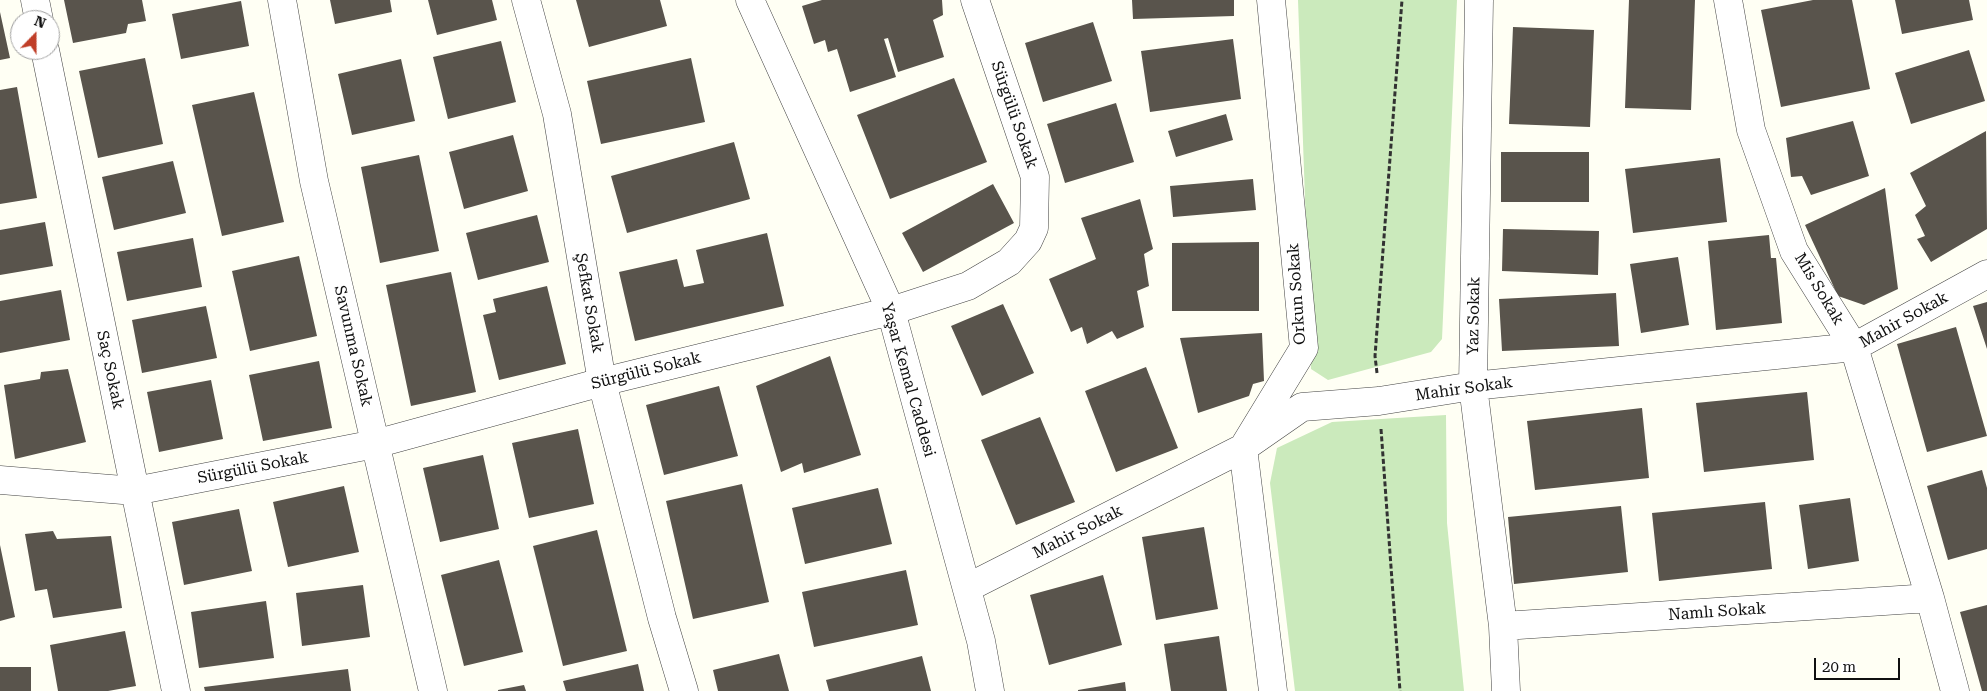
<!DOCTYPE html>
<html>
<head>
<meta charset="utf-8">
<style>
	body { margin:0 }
	#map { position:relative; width:1987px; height:691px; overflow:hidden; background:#fffff4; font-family:"Roboto Serif",serif }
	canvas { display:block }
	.north { position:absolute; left:10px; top:10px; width:50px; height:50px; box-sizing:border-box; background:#fff; border:1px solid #9f9f9f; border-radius:50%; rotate:22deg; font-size:14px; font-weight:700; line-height:20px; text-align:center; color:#101010 }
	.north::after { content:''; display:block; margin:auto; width:18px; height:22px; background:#c03e28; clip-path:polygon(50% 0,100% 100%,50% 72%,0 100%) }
	.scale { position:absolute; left:1814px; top:658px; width:86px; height:22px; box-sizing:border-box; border:2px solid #101010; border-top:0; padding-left:6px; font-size:15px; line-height:18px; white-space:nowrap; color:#101010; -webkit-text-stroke:4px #fff; paint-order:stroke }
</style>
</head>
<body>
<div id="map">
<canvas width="1987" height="691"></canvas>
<div class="north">N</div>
<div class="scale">20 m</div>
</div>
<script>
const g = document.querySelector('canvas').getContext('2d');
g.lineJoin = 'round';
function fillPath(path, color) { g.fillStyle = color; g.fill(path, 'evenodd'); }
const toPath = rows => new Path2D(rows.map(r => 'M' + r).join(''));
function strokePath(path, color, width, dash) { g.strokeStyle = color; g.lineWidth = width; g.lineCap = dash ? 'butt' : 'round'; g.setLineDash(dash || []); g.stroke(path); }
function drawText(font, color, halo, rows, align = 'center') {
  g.font = font + ' "Roboto Serif",serif'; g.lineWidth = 5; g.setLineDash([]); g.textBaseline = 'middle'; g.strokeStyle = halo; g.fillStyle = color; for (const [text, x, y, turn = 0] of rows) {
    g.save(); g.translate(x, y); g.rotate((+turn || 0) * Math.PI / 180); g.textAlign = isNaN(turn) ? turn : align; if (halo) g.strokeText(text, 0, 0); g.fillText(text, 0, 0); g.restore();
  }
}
fillPath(toPath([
	[1298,0,1457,0,1442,339,1431,352,1328,380,1311,369],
	[1446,415,1447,523,1464,691,1295,691,1270,483,1277,448,1332,422]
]), '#cbeabc');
fillPath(toPath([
	[64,0,142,0,146,21,128,24,126,33,73,43],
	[330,0,390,0,392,12,335,24],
	[428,0,492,0,497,20,437,35],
	[576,0,660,0,667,26,589,47],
	[822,0,942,0,943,15,933,20,944,57,898,72,888,38,884,39,896,77,850,92,837,49,828,52,825,40,814,44,802,6],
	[1132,0,1234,0,1234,16,1133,19],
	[1629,0,1695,0,1691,110,1625,108],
	[1813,0,1852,0,1870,89,1781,107,1761,10],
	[1895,0,1969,0,1973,20,1902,34],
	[241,1,249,46,181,59,172,14],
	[0,12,10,58,0,60],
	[1093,22,1112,81,1043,102,1025,43],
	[1513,27,1594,30,1590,127,1509,124],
	[1233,39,1241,99,1150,112,1141,51],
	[501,41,516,102,448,119,433,57],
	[1969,50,1985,101,1911,124,1895,73],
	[145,58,163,144,98,158,79,71],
	[691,58,705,122,601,144,587,81],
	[401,59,415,121,352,135,338,74],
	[954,78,987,162,890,199,857,115],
	[17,87,37,198,0,204,0,90],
	[254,92,284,222,222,236,192,105],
	[1116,103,1134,162,1065,183,1047,124],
	[1226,114,1233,140,1176,157,1168,131],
	[1853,121,1869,176,1811,195,1802,176,1791,177,1786,138],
	[1986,131,1987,229,1931,262,1917,239,1925,236,1915,215,1926,206,1910,173],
	[513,135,528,191,464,209,449,152],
	[734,142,750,199,627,233,611,176],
	[1501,152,1589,152,1589,202,1501,202],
	[419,155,439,251,380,263,361,167],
	[1720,158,1727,222,1633,233,1625,169],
	[173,161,186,213,114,230,102,177],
	[1253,179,1256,210,1173,217,1170,186],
	[993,184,1014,223,923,272,902,233],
	[1885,188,1898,289,1864,305,1838,296,1805,225],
	[1140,199,1153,249,1144,254,1149,286,1137,291,1144,327,1117,339,1112,331,1087,344,1082,327,1071,332,1049,279,1096,259,1081,218],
	[537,215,549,262,478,280,466,233],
	[45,222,53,266,0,275,0,230],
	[1503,229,1599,231,1598,275,1502,271],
	[767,233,784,306,635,341,619,272,677,259,684,287,704,283,696,250],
	[1769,235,1771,258,1776,258,1782,323,1716,330,1708,241],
	[193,238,202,287,127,301,117,252],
	[1259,242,1259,311,1172,311,1172,243],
	[299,256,317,336,250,351,232,271],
	[1678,257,1689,325,1641,333,1630,264],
	[451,272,476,392,411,406,386,285],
	[547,286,566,364,499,380,483,315,496,312,493,299],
	[61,290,70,340,0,353,0,301],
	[1616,293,1619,346,1502,351,1499,299],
	[1987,302,1987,349,1973,306],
	[1003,304,1034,373,982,396,951,326],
	[206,306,217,358,142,373,132,320],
	[1956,327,1987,436,1927,452,1897,344],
	[1262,333,1264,381,1253,384,1249,396,1198,413,1180,338],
	[830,356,861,455,804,473,802,463,781,472,756,386],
	[319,361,332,428,263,441,249,375],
	[1146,367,1178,448,1116,472,1085,391],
	[68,369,86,442,15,459,4,385,40,379,41,372],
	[211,380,223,439,159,452,147,392],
	[719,386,738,456,664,475,646,405],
	[1807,392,1814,460,1704,472,1696,403],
	[1642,408,1649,478,1535,490,1527,421],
	[1040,417,1075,502,1016,525,981,440],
	[578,429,594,504,529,518,512,443],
	[483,455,499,529,440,542,423,468],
	[1982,470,1987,488,1987,549,1948,560,1927,486],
	[742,484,769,602,693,619,666,501],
	[344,486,359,552,288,567,273,502],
	[878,488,892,544,805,564,792,508],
	[1850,498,1859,561,1808,569,1799,505],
	[1765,502,1772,569,1659,581,1652,513],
	[1621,506,1628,572,1514,584,1508,517],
	[239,509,252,571,184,585,172,522],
	[1204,527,1218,609,1156,620,1142,537],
	[597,530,627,651,563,666,533,546],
	[53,531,57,539,111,536,122,608,53,618,47,589,35,591,25,534],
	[0,545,15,617,0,621],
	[499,560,523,652,464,666,441,575],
	[906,570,918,625,814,647,802,592],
	[1103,575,1122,645,1049,665,1030,595],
	[363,585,370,637,302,646,296,593],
	[266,601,274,658,199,668,191,612],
	[1987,605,1987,691,1982,691,1960,612],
	[125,631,136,686,108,691,58,691,50,645],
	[1219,636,1227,691,1171,691,1164,644],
	[779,654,789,691,718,691,713,670],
	[922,656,931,691,829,691,826,680],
	[638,664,644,691,566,691,563,681],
	[0,667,31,667,31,691,0,691],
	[348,669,351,691,205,691,204,687],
	[1125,682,1126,691,1078,691,1078,690],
	[524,685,526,691,498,691,498,690]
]), '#59544c');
const minor = toPath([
	[35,0,39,20],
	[282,0,314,181,433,691],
	[526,0,557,114,602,382,662,618,684,691],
	[750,0,891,311,981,641,990,691],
	[1271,0,1304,348,1243,448,1273,691],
	[1479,0,1473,386,1503,626,1506,691],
	[1728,0,1751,130,1794,251,1854,347,1930,598,1955,691],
	[45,50,176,691],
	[0,480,135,491,375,444,602,382,891,311,968,286,1009,262,1028,241,1034,228,1035,177,975,0],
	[967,588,1243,448,1302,407,1379,401,1473,386,1854,347,1987,274],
	[1503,626,1930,598]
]);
strokePath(minor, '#434343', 29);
strokePath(toPath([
	[1377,373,1375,356,1402,0],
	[1381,429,1400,691]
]), '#323232', 3, [5, 2.5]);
strokePath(minor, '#fff', 28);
drawText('16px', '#101010', '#fff', [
	["Sürgülü Sokak",1014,115,71],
	["Mis Sokak",1819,289,59],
	["Orkun Sokak",1297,294,-94],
	["Şefkat Sokak",589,303,80],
	["Yaz Sokak",1474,316,-89],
	["Mahir Sokak",1904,320,-29],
	["Savunma Sokak",353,346,77],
	["Saç Sokak",110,370,78],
	["Sürgülü Sokak",646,371,-14],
	["Yaşar Kemal Caddesi",908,380,74],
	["Mahir Sokak",1464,389,-8],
	["Sürgülü Sokak",253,468,-11],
	["Mahir Sokak",1078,532,-27],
	["Namlı Sokak",1717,612,-4]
]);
</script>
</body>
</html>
